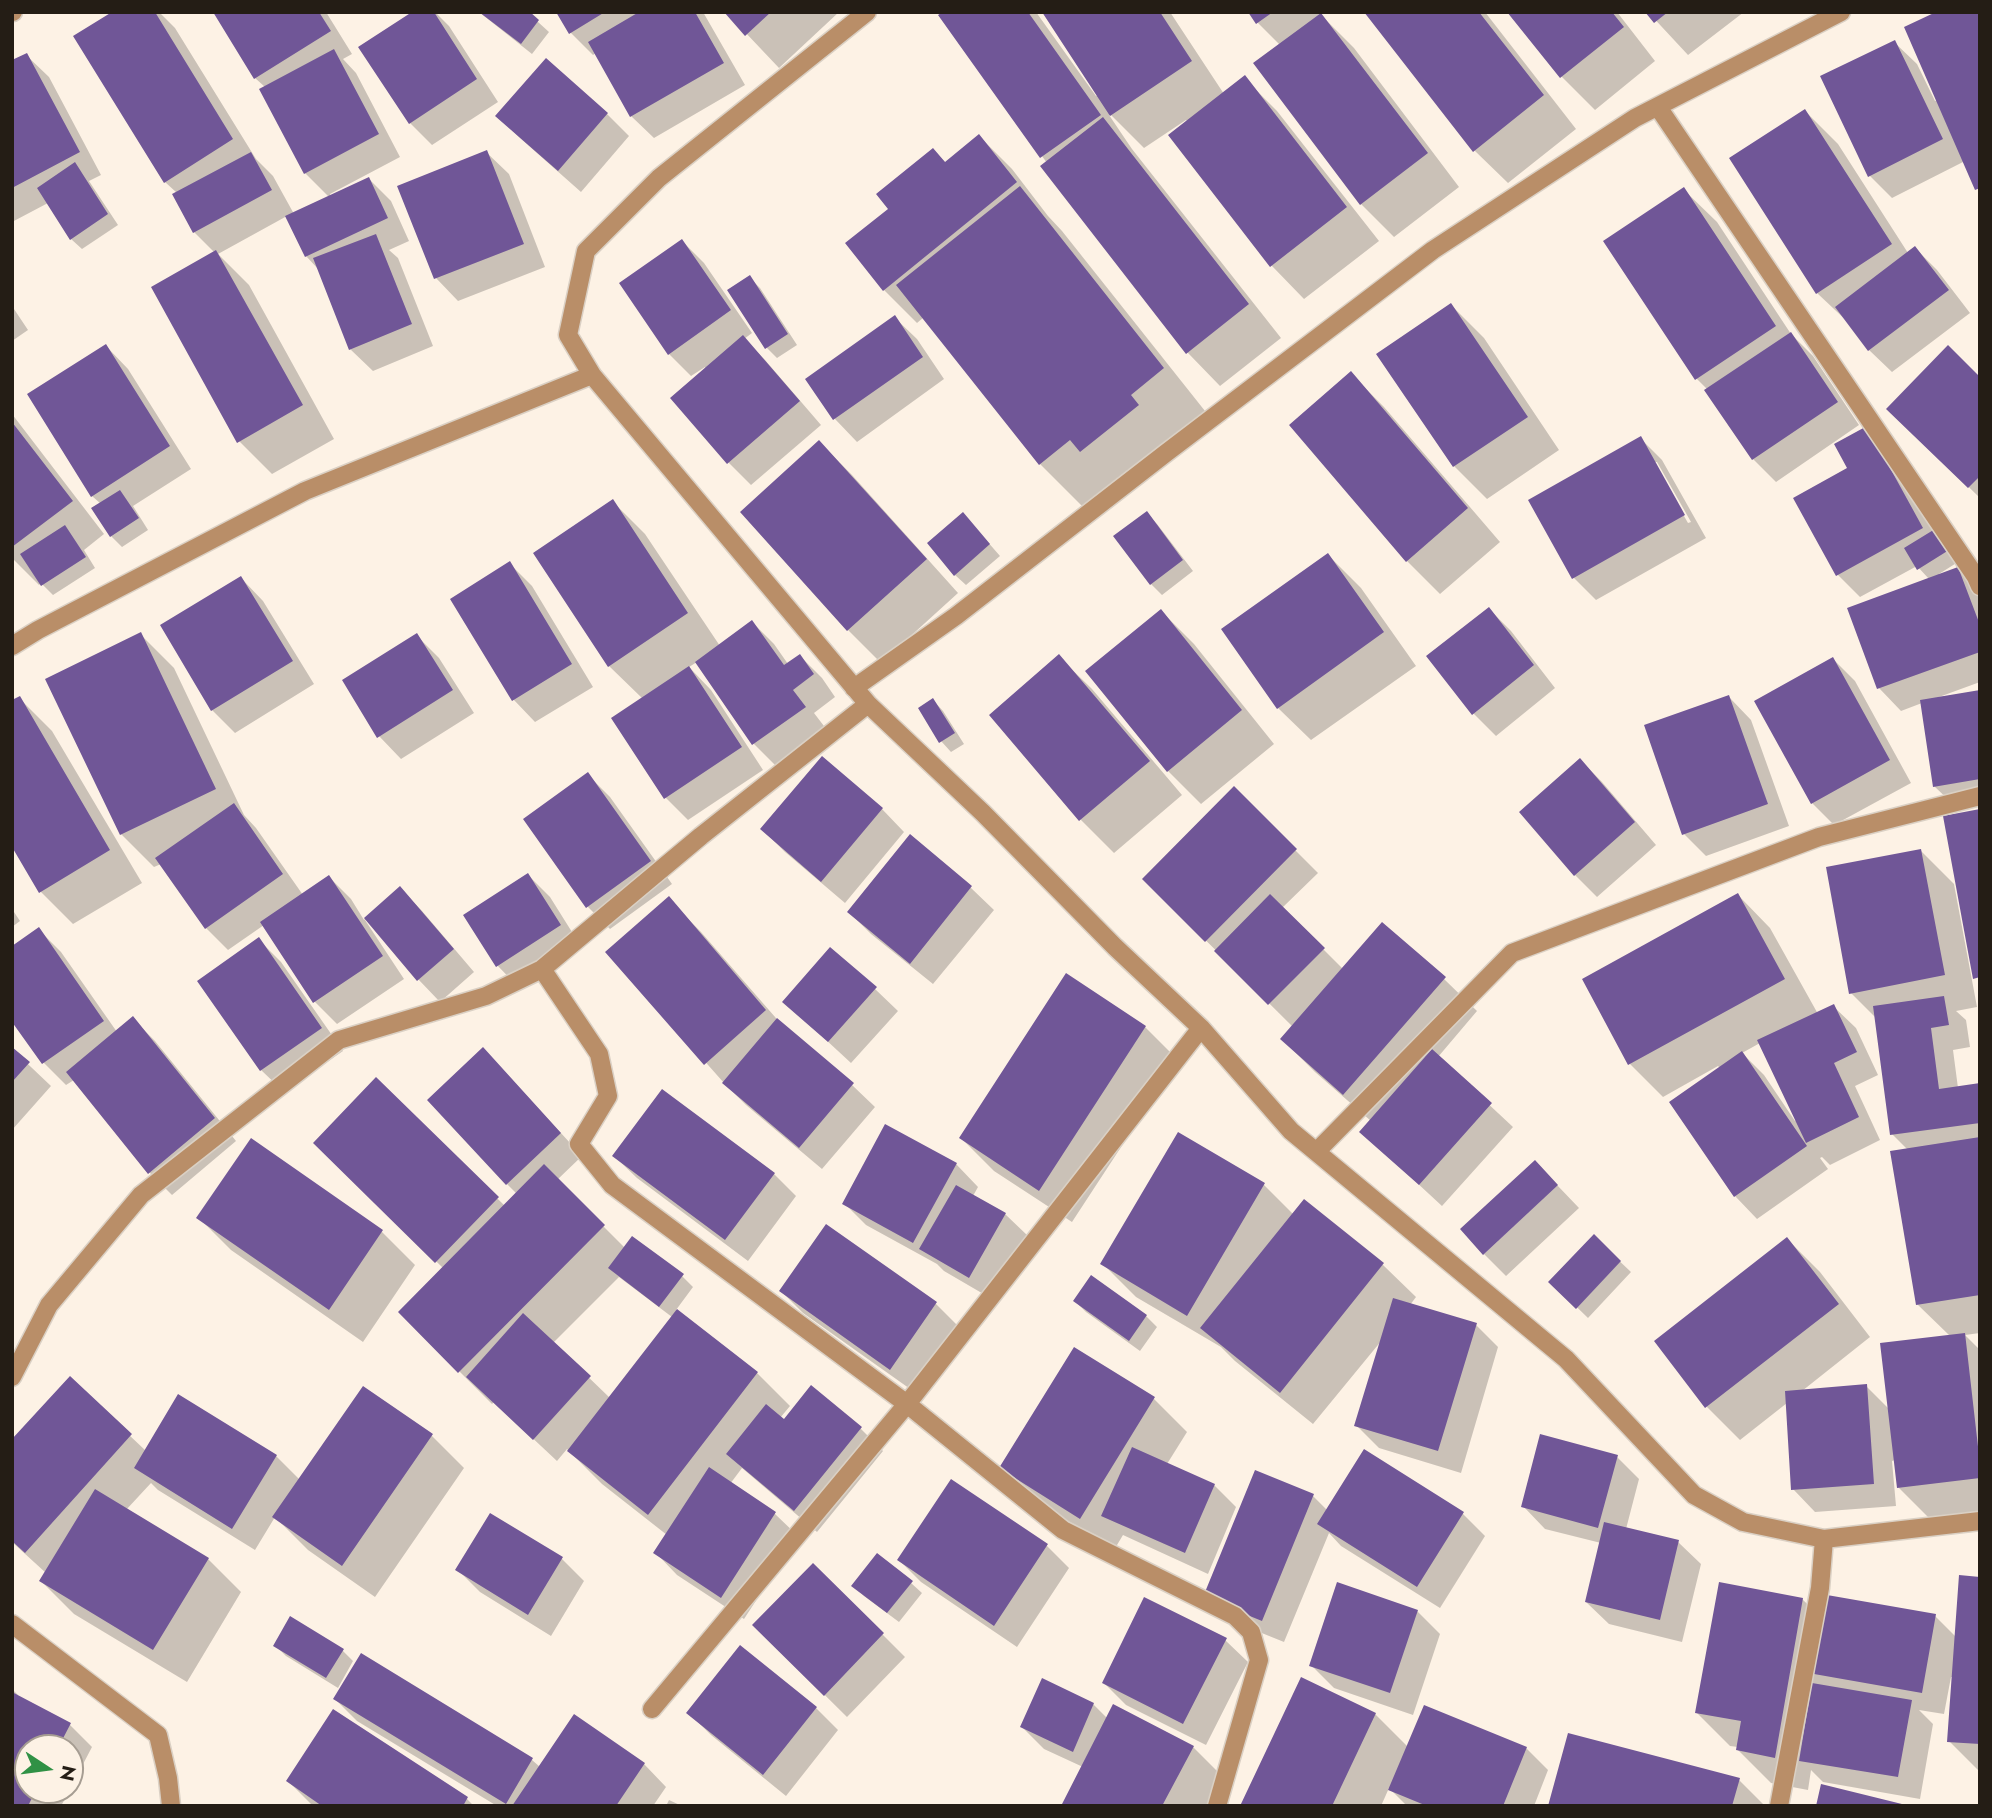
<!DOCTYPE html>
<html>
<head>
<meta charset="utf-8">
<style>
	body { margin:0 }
	#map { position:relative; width:1992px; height:1818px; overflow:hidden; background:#fdf2e5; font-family:Jost,sans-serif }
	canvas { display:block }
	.frame { position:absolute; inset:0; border:14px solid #241d15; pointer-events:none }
	.north { position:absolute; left:14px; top:1734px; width:70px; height:70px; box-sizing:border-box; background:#fdf2e5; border:2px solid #a69d92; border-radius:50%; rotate:103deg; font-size:19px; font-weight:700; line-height:28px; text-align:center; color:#241d15 }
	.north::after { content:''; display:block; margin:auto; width:24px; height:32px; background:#309145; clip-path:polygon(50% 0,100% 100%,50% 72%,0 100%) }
</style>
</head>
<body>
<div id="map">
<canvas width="1992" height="1818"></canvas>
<div class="frame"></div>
<div class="north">N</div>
</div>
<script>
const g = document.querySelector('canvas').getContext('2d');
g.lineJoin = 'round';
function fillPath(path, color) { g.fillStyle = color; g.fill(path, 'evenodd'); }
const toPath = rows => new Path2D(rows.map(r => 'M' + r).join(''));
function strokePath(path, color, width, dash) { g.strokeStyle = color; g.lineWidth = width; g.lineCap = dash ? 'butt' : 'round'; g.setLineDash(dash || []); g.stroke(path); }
fillPath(toPath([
	[115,12,159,12,175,28,256,159,273,176,294,214,330,198,305,173,265,87,255,78,215,12,326,12,352,54,343,59,356,73,400,157,330,194,331,197,369,179,391,201,409,241,389,250,398,258,433,346,373,371,350,349,319,270,306,256,287,216,218,254,249,285,334,439,272,474,239,441,215,253,194,232,177,193,165,182],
	[415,12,435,12,449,26,498,102,432,145,410,123],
	[479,12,527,12,549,32,532,54],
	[558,12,703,12,745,85,654,138,631,116,596,53,593,55,571,33],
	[726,12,839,12,779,68],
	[946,12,1036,12,1096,96,1098,95,1044,12,1170,12,1224,94,1244,78,1277,111,1379,241,1304,299,1272,266,1170,136,1188,122,1186,120,1144,148,1110,114,1109,115,1132,149,1281,338,1220,386,1188,353,1042,166,1047,163,941,16],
	[1250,12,1322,12,1320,14,1354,48,1459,187,1394,237,1361,204,1280,45,1258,23],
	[1366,12,1485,12,1576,129,1508,183,1475,151],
	[1509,12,1617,12,1655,61,1595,110,1562,77],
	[1648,12,1744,12,1688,55],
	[1980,12,1980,192,1965,161,1892,198,1870,176,1894,42,1917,64,1935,101,1938,100],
	[26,55,49,77,101,175,89,181,118,225,82,249,71,239,48,203,12,222,12,62],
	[1805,111,1838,144,1908,253,1915,248,1937,270,1970,313,1892,372,1869,350,1851,325,1817,293],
	[607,114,629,136,581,192,520,138,498,116],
	[979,136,1012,169,1048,216,1062,231,1205,411,1172,438,1124,493,1113,483,1083,507,1040,464,924,317,917,323,884,290,890,209,933,150,946,163],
	[486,152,509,174,545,267,458,301,436,278],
	[1684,190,1717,222,1791,334,1813,356,1859,425,1776,482,1753,459,1708,390,1697,379,1606,242],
	[682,241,704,263,752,333,744,339,765,360,821,425,751,485,729,463,672,398,706,369,705,367,691,376,669,354],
	[750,278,760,288,797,345,777,358,767,348],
	[1451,305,1484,338,1559,450,1487,499,1454,466,1379,354],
	[12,306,28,330,12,341],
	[894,317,917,339,944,379,857,442,835,419,807,379],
	[106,346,128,369,191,469,133,506,148,530,122,547,111,536,101,504,92,496],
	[1351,374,1384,407,1500,542,1440,594,1407,561],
	[1980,379,1980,498,1889,409],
	[12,414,104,534,84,550,95,568,53,595,41,583,39,585,12,558],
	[1640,438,1662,460,1706,538,1596,600,1574,578],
	[1653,462,1657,462,1691,522,1688,523],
	[819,442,852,475,958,593,881,663,848,630,742,512],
	[1889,450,1933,532,1958,562,1939,574,1940,575,1958,569,1980,591,1980,682,1939,697,1980,692,1980,805,1957,808,1934,786,1922,703,1901,711,1879,688,1850,609,1929,579,1917,566,1860,597,1838,575,1796,499],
	[612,501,645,534,720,646,752,622,774,644,788,664,800,656,822,678,835,697,814,713,827,730,776,766,754,744,697,662,689,667,711,690,763,770,688,820,665,797,643,699,609,666],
	[1146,513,1157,524,1193,571,1162,595,1151,584],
	[973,525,1000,556,966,585,955,575],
	[1328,555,1361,588,1416,666,1311,740,1278,708],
	[510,564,532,586,593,687,535,722,513,699],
	[241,578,263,601,314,684,235,733,212,710,163,626],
	[1489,609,1511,631,1555,688,1496,736,1473,713],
	[1161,611,1194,644,1274,744,1201,804,1168,771],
	[141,635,174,668,244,815,256,828,303,895,329,877,351,899,364,920,400,888,422,911,474,972,440,1002,418,979,367,919,365,920,404,979,337,1024,315,1002,264,925,228,950,206,928,161,864,154,867,121,834],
	[417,636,439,658,474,713,401,759,379,736],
	[1059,657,1092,689,1182,795,1114,853,1081,820,992,715],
	[1833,659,1855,681,1911,783,1834,825,1812,803],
	[1729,697,1751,720,1789,826,1706,856,1684,834],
	[19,698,52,731,142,883,73,924,40,891],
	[933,700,943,711,964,744,951,752,941,741],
	[1580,760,1602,782,1656,845,1597,897,1575,875],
	[588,775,610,797,672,884,610,929,588,907,525,820],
	[1234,789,1318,873,1282,908,1343,969,1444,979,1477,1011,1438,1057,1513,1127,1442,1206,1362,1132,1371,1121,1315,1072,1282,1039,1293,1027,1144,879],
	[882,809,904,832,845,903,785,852,762,829],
	[910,837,971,888,994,910,933,984,871,934,849,912],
	[1921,851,1954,884,1977,1007,1956,1011,1966,1020,1970,1047,1953,1050,1958,1088,1980,1085,1980,1333,1965,1335,1980,1350,1980,1515,1931,1520,1898,1487,1895,1460,1892,1461,1896,1506,1815,1512,1793,1489,1787,1403,1740,1440,1707,1407,1656,1342,1787,1239,1820,1272,1870,1337,1802,1391,1866,1386,1890,1410,1950,1336,1917,1304,1908,1150,1892,1134,1876,1018,1851,993],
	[528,875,550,897,582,948,519,988,497,965],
	[1738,895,1770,928,1818,1014,1833,1006,1856,1028,1878,1075,1855,1086,1880,1140,1830,1165,1822,1157,1820,1158,1828,1169,1757,1219,1735,1196,1671,1102,1720,1068,1718,1066,1663,1097,1630,1064],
	[1760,1043,1797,1120,1795,1121,1764,1075,1742,1053],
	[668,899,701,932,782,1025,852,1085,875,1107,822,1169,746,1105,724,1083,608,952],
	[12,909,20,921,12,927],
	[39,930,61,952,117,1032,133,1019,155,1041,236,1141,172,1195,149,1172,74,1080,66,1085,44,1063,12,1019],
	[259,940,281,962,343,1051,284,1092,261,1070],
	[875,989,898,1011,851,1063,785,1002],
	[1145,1027,1178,1060,1072,1222,994,1171,961,1138],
	[12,1049,51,1086,12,1130],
	[505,1072,582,1156,557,1180,625,1248,682,1276,693,1287,676,1310,757,1373,790,1406,780,1418,784,1421,811,1388,861,1429,883,1451,817,1532,742,1468,730,1484,775,1514,798,1536,744,1619,677,1575,655,1552,667,1535,602,1484,567,1449,557,1461,494,1402,492,1404,400,1312,443,1268,348,1175,376,1079,505,1206,517,1194,507,1184],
	[619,1277,672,1317,610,1398,553,1343],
	[1179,1134,1264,1185,1294,1215,1383,1265,1416,1297,1410,1305,1476,1325,1498,1347,1461,1473,1379,1448,1356,1425,1382,1340,1313,1424,1235,1361,1221,1347,1136,1297,1103,1264],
	[251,1140,382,1232,415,1265,363,1342,231,1250,198,1217],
	[614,1156,774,1174,796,1196,748,1261,637,1178],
	[956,1164,978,1187,973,1196,1005,1214,1028,1236,992,1299,944,1271,937,1264,866,1225,844,1203],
	[1557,1185,1579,1208,1506,1276,1484,1254],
	[1594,1237,1631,1272,1588,1318,1551,1282],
	[1091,1278,1146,1316,1157,1327,1140,1351,1086,1312,1075,1301],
	[781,1291,936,1304,958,1326,913,1391,803,1313],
	[1075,1350,1154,1399,1187,1432,1167,1464,1214,1485,1236,1507,1208,1574,1123,1535,1114,1550,1034,1500,1001,1467],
	[70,1379,146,1451,276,1456,300,1480,431,1435,464,1468,375,1597,308,1550,275,1517,255,1550,158,1490,151,1483,126,1510,208,1559,241,1592,187,1682,74,1614,41,1581,46,1573,12,1542,12,1442],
	[1617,1457,1639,1479,1626,1529,1678,1542,1701,1564,1682,1642,1609,1624,1586,1602,1601,1543,1545,1529,1523,1506],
	[1313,1496,1327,1510,1463,1514,1485,1536,1440,1608,1341,1546,1329,1533,1284,1642,1227,1619],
	[491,1515,562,1559,584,1581,551,1636,480,1592,458,1570],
	[1047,1546,1069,1568,1017,1647,921,1582,899,1560],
	[813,1565,905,1657,847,1717,754,1625],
	[1980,1578,1980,1772,1949,1741,1953,1677,1951,1677,1944,1714,1919,1710,1933,1724,1920,1799,1823,1782,1811,1770,1808,1790,1771,1783,1738,1750,1738,1747,1730,1746,1697,1713,1802,1599,1825,1621,1935,1616,1956,1637],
	[911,1583,922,1593,899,1622,864,1596,854,1585],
	[1417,1611,1440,1634,1413,1715,1334,1688,1311,1665],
	[1225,1640,1248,1662,1206,1745,1126,1705,1104,1683],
	[275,1645,342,1650,353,1661,338,1688,286,1656],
	[362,1655,532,1760,540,1767,644,1764,666,1787,653,1806,497,1806,357,1721,335,1699],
	[12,1689,18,1695,17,1697,70,1725,92,1747,70,1789,70,1748,28,1748,28,1790,70,1790,61,1806,12,1806],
	[1093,1704,1108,1719,1193,1747,1226,1780,1212,1806,1063,1806,1083,1767,1044,1749,1022,1727],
	[816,1708,838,1730,786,1796,711,1735,689,1713],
	[334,1711,467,1799,474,1806,313,1806,288,1781],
	[1375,1714,1408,1747,1526,1748,1548,1770,1534,1806,1407,1806,1389,1788,1381,1806,1242,1806],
	[1739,1780,1765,1806,1550,1806],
	[669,1800,682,1806,666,1806]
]), '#0003');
fillPath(toPath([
	[112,12,155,12,233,139,164,183,73,36],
	[213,12,319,12,331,31,254,79],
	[412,12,434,12,477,79,409,124,358,47],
	[479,12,530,12,539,20,521,44],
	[556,12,605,12,569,34],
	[639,12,695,12,724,63,630,117,588,42],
	[724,12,771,12,745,36],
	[943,12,1028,12,1101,115,1040,158,938,15],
	[1042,12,1160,12,1192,61,1110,116],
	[1248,12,1273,12,1256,24],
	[1364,12,1479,12,1544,95,1473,152],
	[1507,12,1612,12,1624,27,1560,78],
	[1645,12,1668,12,1654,23],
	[1936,12,1980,12,1980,188,1975,190,1904,27],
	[1321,13,1428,153,1360,205,1253,63],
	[1895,40,1943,139,1868,177,1820,76],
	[334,49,379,134,304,174,259,89],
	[27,53,80,152,12,188,12,60],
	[546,58,608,113,558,171,495,116],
	[1245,75,1347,207,1270,267,1168,135],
	[1805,109,1892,244,1816,294,1729,158],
	[1103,117,1249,304,1186,354,1040,166],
	[979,134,1017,182,883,291,845,243,888,209,876,194,933,148,945,162],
	[487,150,524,244,434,279,397,186],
	[251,152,272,190,193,233,172,194],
	[75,162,108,214,70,240,37,188],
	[369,177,388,218,305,257,285,216],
	[1020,186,1164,368,1131,395,1139,405,1080,452,1070,440,1039,465,896,285],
	[1684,187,1776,326,1695,380,1603,241],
	[376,234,412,324,349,350,313,258],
	[682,239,731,310,668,355,619,283],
	[1915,246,1949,290,1868,351,1835,307],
	[216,250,303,405,237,443,151,287],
	[750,275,788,334,765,349,727,290],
	[1451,303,1528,417,1453,467,1376,354],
	[895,315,923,357,833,420,805,379],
	[1791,332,1838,402,1752,460,1704,390],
	[743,335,800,401,727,464,670,398],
	[106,344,170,446,91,497,27,394],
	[1948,345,1980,377,1980,476,1968,488,1886,409],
	[1351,371,1468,508,1406,562,1289,425],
	[12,422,73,501,12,547],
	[1867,426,1923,528,1836,576,1793,498,1847,468,1834,444],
	[1641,436,1685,515,1572,579,1528,500],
	[819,440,927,559,847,631,740,512],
	[120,490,139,518,110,537,91,508],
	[613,499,688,613,608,667,533,553],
	[1147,511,1183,560,1150,585,1113,536],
	[963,512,990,544,954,576,927,543],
	[65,525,86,557,41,586,20,554],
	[1935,529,1949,550,1917,570,1904,548],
	[1328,553,1384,632,1277,709,1221,629],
	[510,561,572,664,512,701,450,599],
	[1958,567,1980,625,1980,652,1877,689,1847,608],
	[241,576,293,661,211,711,160,625],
	[1489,607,1534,665,1472,715,1426,656],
	[1161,609,1242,710,1167,772,1085,671],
	[752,620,784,665,800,654,814,674,793,690,806,707,752,745,695,662],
	[141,632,216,789,120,835,45,679],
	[417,633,453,690,377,738,342,680],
	[1059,654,1150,761,1079,821,989,715],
	[1833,657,1890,760,1811,804,1754,701],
	[689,666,742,747,664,799,611,718],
	[1980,690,1980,779,1933,787,1920,700],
	[1729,695,1768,804,1682,835,1644,725],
	[20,696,110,850,39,893,12,847,12,700],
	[933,698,955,733,939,743,918,708],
	[822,756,883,808,821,882,760,829],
	[1580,758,1635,822,1574,876,1519,812],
	[588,772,651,861,586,908,523,819],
	[1234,786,1297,849,1205,942,1142,879],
	[234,803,283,874,205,929,155,858],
	[1980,809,1980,977,1973,979,1943,816],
	[910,834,972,886,910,964,847,912],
	[1921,849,1945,975,1849,994,1826,867],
	[528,873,561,925,496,967,463,915],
	[329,875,383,956,313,1003,260,922],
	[400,886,454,949,417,981,364,918],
	[1738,893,1785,979,1628,1065,1582,979],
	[1270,894,1325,948,1268,1005,1214,951],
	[669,896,766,1010,704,1065,605,952],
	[1382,922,1446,977,1343,1095,1280,1039],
	[39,927,104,1021,42,1064,12,1022,12,946],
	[259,937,322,1028,260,1071,197,981],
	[830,947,877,987,828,1042,782,1002],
	[1066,973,1146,1026,1039,1191,959,1138],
	[1944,996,1949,1025,1931,1028,1939,1089,1980,1083,1980,1123,1890,1135,1873,1006],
	[1834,1004,1857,1052,1834,1063,1859,1117,1806,1143,1757,1040],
	[133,1016,215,1118,148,1174,66,1072],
	[777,1018,854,1083,799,1148,722,1083],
	[12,1047,30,1062,12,1082],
	[483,1047,561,1133,506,1185,427,1100],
	[1432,1049,1492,1103,1419,1185,1359,1132],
	[1742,1051,1807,1146,1734,1197,1669,1102],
	[376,1077,499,1197,435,1263,313,1143],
	[662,1089,775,1173,725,1240,612,1156],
	[885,1124,957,1163,913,1243,842,1204],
	[1178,1132,1265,1183,1187,1316,1100,1264],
	[1980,1137,1980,1295,1916,1305,1890,1151],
	[251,1138,383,1230,329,1310,196,1218],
	[1535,1160,1558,1185,1483,1255,1460,1229],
	[544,1164,605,1225,458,1373,398,1312],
	[956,1185,1006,1213,969,1278,919,1249],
	[1304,1199,1384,1263,1280,1393,1200,1328],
	[826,1224,937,1302,890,1370,779,1291],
	[1594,1234,1621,1261,1576,1309,1548,1282],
	[632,1236,684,1274,659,1307,608,1268],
	[1787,1237,1839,1304,1705,1408,1654,1341],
	[1091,1275,1147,1315,1129,1341,1073,1301],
	[1393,1298,1477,1323,1438,1451,1354,1426],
	[677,1309,758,1372,648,1515,567,1451],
	[523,1313,591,1376,533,1440,466,1377],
	[1965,1333,1980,1464,1980,1478,1897,1488,1880,1343],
	[1074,1347,1155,1397,1080,1519,999,1468],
	[70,1376,132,1434,25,1553,12,1541,12,1439],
	[1867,1384,1874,1484,1791,1490,1785,1391],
	[811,1385,862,1427,794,1511,726,1454,766,1404,784,1419],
	[363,1386,433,1434,342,1566,272,1517],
	[178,1394,277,1455,232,1529,134,1468],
	[1540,1434,1618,1455,1598,1528,1521,1507],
	[1132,1447,1215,1484,1185,1553,1101,1516],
	[1364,1449,1464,1512,1417,1587,1317,1524],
	[709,1467,776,1512,721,1598,653,1553],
	[1255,1470,1314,1494,1262,1621,1203,1597],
	[951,1479,1048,1544,994,1626,897,1560],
	[95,1489,209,1558,153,1650,39,1581],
	[490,1513,563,1557,528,1615,455,1570],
	[1604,1522,1679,1540,1660,1620,1585,1602],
	[877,1553,913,1581,887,1613,851,1586],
	[813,1563,884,1633,824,1696,752,1625],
	[1959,1575,1980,1577,1980,1744,1947,1742],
	[1337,1582,1418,1610,1390,1693,1309,1666],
	[1719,1582,1803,1598,1775,1758,1736,1750,1741,1721,1695,1713],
	[1827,1595,1936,1614,1922,1693,1814,1674],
	[1144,1597,1227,1638,1183,1724,1102,1683],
	[290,1616,344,1649,326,1678,273,1646],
	[740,1645,817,1707,763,1775,686,1713],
	[361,1653,533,1758,506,1804,333,1699],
	[1301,1677,1376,1713,1332,1806,1240,1806],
	[1042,1678,1094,1703,1073,1752,1020,1727],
	[1812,1683,1912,1700,1898,1777,1799,1761],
	[12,1692,71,1723,58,1748,28,1748,28,1790,36,1790,28,1806,12,1806],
	[1113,1704,1194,1746,1162,1806,1061,1806],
	[1424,1705,1527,1747,1503,1806,1427,1806,1388,1790],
	[333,1709,468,1797,463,1806,322,1806,286,1781],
	[574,1714,645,1763,616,1806,512,1806],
	[1568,1733,1740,1778,1732,1806,1548,1806],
	[1821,1784,1906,1805,1906,1806,1816,1806]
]), '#705697');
const minor = toPath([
	[12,12,13,12],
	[867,12,659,178,586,251,568,335,592,375,868,704,983,813,1115,947,1201,1028,1291,1131,1566,1359,1694,1495,1743,1522,1824,1539,1980,1521],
	[1658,107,1976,577,1980,586],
	[12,646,38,630,305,491,592,375],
	[854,688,956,616,1166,453,1433,250,1635,118,1841,12],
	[542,969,599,1054,608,1096,579,1144,612,1185,907,1404,1063,1530,1235,1616,1251,1632,1259,1660,1217,1806],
	[1317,1151,1512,953,1819,837,1980,796],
	[12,1377,49,1305,141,1195,339,1040,486,996,542,969,701,836,868,704],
	[12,1624,158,1735,168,1778,171,1806],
	[652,1709,907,1404,1201,1028],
	[1779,1806,1820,1588,1824,1539]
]);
strokePath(minor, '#dad0c4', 21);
strokePath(minor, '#b98e68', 18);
</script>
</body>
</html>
